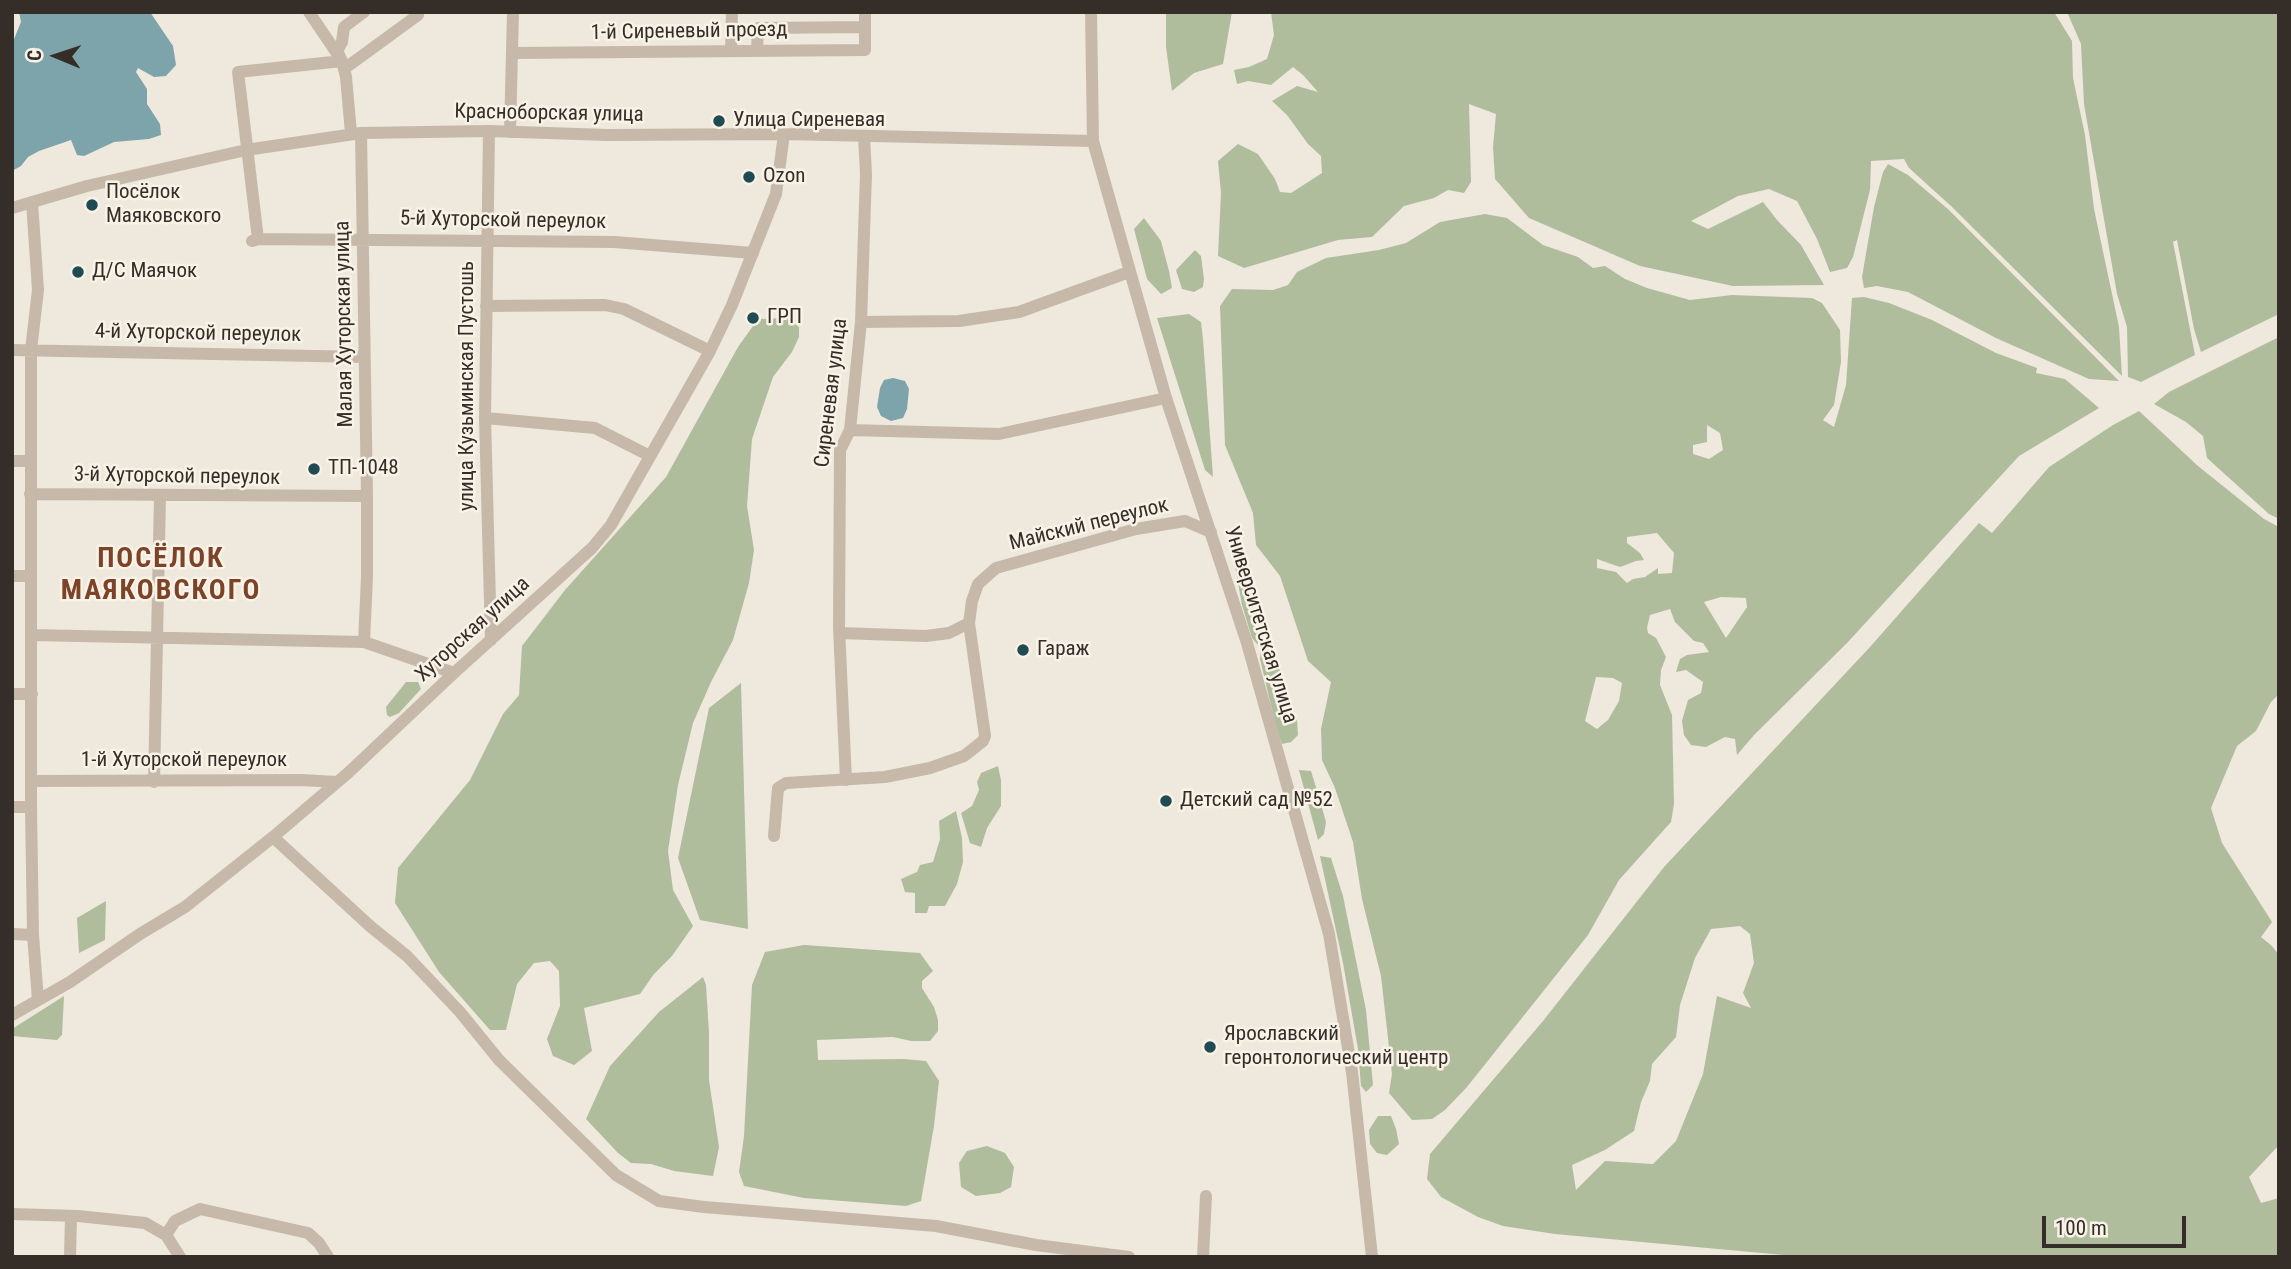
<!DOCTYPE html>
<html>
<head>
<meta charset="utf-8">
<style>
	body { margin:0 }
	#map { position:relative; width:2291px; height:1269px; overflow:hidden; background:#efe8dc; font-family:"Roboto Condensed",sans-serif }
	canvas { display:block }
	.frame { position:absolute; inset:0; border:14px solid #342d28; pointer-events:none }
	.north { position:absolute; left:21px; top:21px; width:70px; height:70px; -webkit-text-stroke:5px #f8f2e7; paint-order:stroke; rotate:272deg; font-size:19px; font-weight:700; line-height:28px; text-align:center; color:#342d28 }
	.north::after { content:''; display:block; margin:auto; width:24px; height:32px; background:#342d28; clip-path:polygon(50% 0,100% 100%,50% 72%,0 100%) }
	.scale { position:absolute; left:2042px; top:1216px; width:144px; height:32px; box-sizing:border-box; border:4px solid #342d28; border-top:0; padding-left:9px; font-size:21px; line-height:24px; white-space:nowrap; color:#342d28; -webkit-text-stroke:5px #f8f2e7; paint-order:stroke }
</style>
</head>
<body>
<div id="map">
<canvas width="2291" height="1269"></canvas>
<div class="frame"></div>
<div class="north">С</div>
<div class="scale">100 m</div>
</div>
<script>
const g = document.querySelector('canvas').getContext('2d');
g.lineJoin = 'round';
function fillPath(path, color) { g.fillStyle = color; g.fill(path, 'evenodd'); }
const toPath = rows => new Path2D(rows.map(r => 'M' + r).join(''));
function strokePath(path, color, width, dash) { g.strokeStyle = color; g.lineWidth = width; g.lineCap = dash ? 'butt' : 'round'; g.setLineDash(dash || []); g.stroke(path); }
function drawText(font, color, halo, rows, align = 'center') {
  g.font = font + ' "Roboto Condensed",sans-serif'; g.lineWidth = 5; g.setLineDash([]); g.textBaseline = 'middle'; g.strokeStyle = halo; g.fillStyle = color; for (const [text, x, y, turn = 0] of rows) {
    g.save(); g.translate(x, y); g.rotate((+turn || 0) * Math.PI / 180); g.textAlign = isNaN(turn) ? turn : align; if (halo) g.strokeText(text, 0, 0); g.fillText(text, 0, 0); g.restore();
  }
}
fillPath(toPath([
	[1166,12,1232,12,1223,64,1194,73,1172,91,1166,47],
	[1271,12,2054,12,2072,41,2073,78,2085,135,2094,209,2119,327,2122,376,1951,206,1909,168,1904,159,1871,161,1870,190,1853,257,1847,268,1830,272,1817,239,1797,201,1769,189,1738,196,1691,221,1708,229,1763,202,1777,220,1801,245,1824,285,1733,286,1640,266,1529,218,1495,179,1493,147,1496,114,1469,104,1471,182,1464,193,1448,190,1434,198,1404,206,1372,237,1338,240,1244,268,1218,256,1221,193,1218,161,1238,144,1258,154,1275,179,1280,192,1291,193,1322,173,1321,156,1308,144,1287,115,1272,101,1297,86,1318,92,1303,75,1293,67,1271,85,1248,81,1237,84,1234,70,1249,67,1267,59,1274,35],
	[2067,12,2279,12,2279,314,2201,352,2194,329,2177,240,2173,242,2195,355,2141,382,2128,377,2127,327,2117,294,2084,104,2081,44],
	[1888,164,1908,175,1949,210,2119,381,2089,379,1996,338,1908,292,1877,286,1864,288,1862,277,1874,207,1883,172],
	[1485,214,1507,218,1543,245,1578,257,1593,268,1605,266,1625,279,1647,288,1690,300,1732,295,1812,298,1822,303,1840,330,1841,362,1834,405,1823,420,1834,427,1846,385,1852,298,1864,297,1889,303,1932,320,1996,353,2037,368,2036,373,2065,379,2099,408,2019,456,1847,643,1754,735,1737,755,1735,739,1725,737,1706,747,1691,745,1684,735,1682,721,1688,700,1701,693,1703,682,1686,670,1676,672,1680,659,1687,655,1709,652,1703,643,1694,641,1675,622,1670,609,1650,615,1647,628,1648,633,1656,638,1666,657,1661,670,1660,685,1672,715,1674,804,1671,822,1619,880,1588,935,1467,1087,1445,1110,1432,1119,1412,1120,1389,1093,1392,1074,1381,976,1362,899,1353,842,1335,788,1322,760,1321,729,1331,682,1308,661,1280,576,1256,545,1253,513,1225,445,1220,306,1232,289,1273,290,1288,285,1297,272,1326,258,1379,250,1406,243,1440,222],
	[1707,425,1720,433,1723,450,1709,459,1693,454,1693,445,1707,442],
	[1657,533,1674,553,1672,573,1658,574,1658,568,1645,577,1633,579,1627,583,1616,572,1597,568,1597,559,1620,567,1636,561,1644,560,1640,553,1627,543,1627,537],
	[1721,597,1746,598,1747,607,1726,638,1704,602],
	[1596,677,1613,678,1622,683,1619,701,1608,720,1597,729,1585,721],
	[1144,218,1161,241,1169,271,1172,288,1161,294,1147,279,1134,229],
	[1195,250,1201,256,1204,279,1203,287,1194,292,1182,289,1176,270],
	[1189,314,1201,322,1203,339,1213,477,1205,470,1157,318],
	[788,318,799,327,799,337,792,352,773,377,752,439,747,506,754,550,749,583,733,640,711,682,693,723,678,785,668,851,673,890,693,926,672,956,654,974,640,994,584,1008,592,1051,574,1065,553,1056,547,1039,560,1006,559,971,550,961,534,963,517,984,506,1030,490,1030,439,972,395,903,398,868,470,780,503,714,519,695,522,646,565,590,666,477,738,347,758,319],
	[2279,337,2279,519,2269,514,2207,458,2203,436,2186,422,2154,404,2169,392],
	[2139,411,2198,466,2264,519,2279,527,2279,694,2271,702,2256,731,2237,746,2211,808,2222,843,2272,922,2261,937,2272,946,2279,955,2279,1145,2249,1177,2261,1203,2279,1198,2279,1257,1805,1257,1555,1234,1503,1226,1478,1217,1441,1197,1427,1179,1430,1154,1543,1021,1664,867,1870,647,1979,523,1992,533,2049,467,2113,425],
	[1740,926,1750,934,1754,963,1743,993,1751,1008,1717,996,1703,1074,1676,1141,1653,1164,1605,1161,1576,1190,1572,1165,1605,1150,1634,1131,1641,1102,1650,1081,1652,1064,1676,1037,1680,1005,1695,958,1711,929],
	[1232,549,1242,551,1272,648,1297,720,1298,735,1291,742,1282,744,1276,727,1260,659,1261,649,1252,638,1242,605],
	[406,682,418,682,421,689,399,713,390,717,387,715,386,707],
	[741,683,748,929,700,920,678,858,709,708],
	[998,766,1001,780,1001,806,987,828,981,847,970,843,961,813,972,806,979,790,977,782,981,773],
	[1299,770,1311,771,1319,797,1326,822,1324,834,1318,840],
	[956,811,962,838,963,862,957,884,945,906,929,906,927,913,915,913,915,893,905,892,901,879,917,872,920,865,933,862,940,839,939,821],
	[1320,856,1331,858,1343,896,1366,1010,1373,1085,1366,1092,1361,1086,1358,1049,1343,963],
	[106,901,105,940,79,953,77,918],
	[804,945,920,953,933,971,922,981,922,988,934,1007,938,1020,938,1031,930,1041,911,1041,893,1037,817,1040,818,1060,904,1059,926,1061,939,1081,934,1126,921,1201,906,1206,804,1198,744,1186,739,1172,744,1136,752,985,765,952],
	[703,977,706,985,709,1033,709,1080,719,1147,713,1176,674,1171,651,1164,631,1163,618,1153,586,1119,610,1066,659,1012],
	[64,996,62,1035,57,1040,12,1036,12,1029],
	[1378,1116,1391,1116,1396,1129,1399,1144,1387,1155,1377,1153,1370,1144,1369,1130],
	[987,1146,1005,1153,1014,1167,1011,1187,1000,1193,976,1196,961,1187,959,1163,967,1151]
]), '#b0bd9d');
fillPath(toPath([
	[19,12,150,12,173,46,176,65,166,76,154,77,138,68,136,72,147,89,147,104,160,124,161,135,149,139,114,142,84,156,77,155,71,140,39,151,28,157,21,166,12,171,12,44,21,22],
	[893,378,905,381,909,389,907,409,903,418,891,421,881,416,877,407,880,388,884,380]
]), '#7da4aa');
strokePath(toPath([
	[309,12,342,61,346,77,351,133],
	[1091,12,1093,141,1166,398,1247,643,1329,934,1352,1072,1372,1257],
	[731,51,732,12],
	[757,51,758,28,865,27],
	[513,53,865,50,865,12],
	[344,69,418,15,416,12],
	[489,131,485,418,491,640],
	[510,132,513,12],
	[361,133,367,496,367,577,364,642],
	[32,202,38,290,31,350,31,807,33,935,38,1000],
	[12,208,87,186,246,150,361,133,489,131,607,135,784,134,1093,141],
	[258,239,238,72,342,61,337,51,342,42,344,27,364,12],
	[252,241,258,239,614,242,753,253],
	[486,306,605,305,624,309,710,351],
	[861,322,959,321,1019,312,1129,272],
	[12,350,364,357],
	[485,418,595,428,650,456],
	[850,430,999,434,1166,398],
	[12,461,31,461],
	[30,494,367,496],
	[12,576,30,576],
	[840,633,926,636,949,633,969,623],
	[31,635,364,642,454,673],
	[12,694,32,694],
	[846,780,839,628,840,450,850,430,861,322,866,174,864,137],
	[32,781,301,780,336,782],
	[154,782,160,496],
	[12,807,31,807],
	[774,836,778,788,786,783,885,777,930,768,964,756,983,741,985,736,969,623,972,601,978,584,996,568,1136,529,1185,521,1211,532],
	[273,837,371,927,407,956,460,1012,499,1060,616,1175,659,1201,704,1207,936,1226,1036,1245,1129,1257],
	[12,934,33,935],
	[12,1015,70,982,140,934,185,907,273,837,348,773,454,673,592,548,611,525,710,351,732,305,776,194,784,134],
	[12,1214,78,1216,145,1223,166,1235,180,1257],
	[166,1235,175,1221,200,1209,308,1233,319,1243,328,1257],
	[70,1257,71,1217],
	[1203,1257,1206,1196]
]), '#c6b9a9', 12);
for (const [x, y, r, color] of [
	[719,121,7,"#214b52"],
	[749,177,7,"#214b52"],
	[92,205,7,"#214b52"],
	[78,272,7,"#214b52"],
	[753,318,7,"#214b52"],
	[314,469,7,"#214b52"],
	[1023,650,7,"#214b52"],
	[1166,801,7,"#214b52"],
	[1210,1047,7,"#214b52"]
]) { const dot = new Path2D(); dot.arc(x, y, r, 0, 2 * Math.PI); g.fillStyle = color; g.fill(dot); strokePath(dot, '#f8f2e7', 2.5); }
drawText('21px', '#342d28', '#f8f2e7', [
	["1-й Сиреневый проезд",689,32,-1],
	["Красноборская улица",549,114,1],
	["5-й Хуторской переулок",503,221,1],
	["Малая Хуторская улица",345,324,-91],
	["4-й Хуторской переулок",198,334,1],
	["улица Кузьминская Пустошь",468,386,-90],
	["Сиреневая улица",832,393,-83],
	["3-й Хуторской переулок",177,477,1],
	["Майский переулок",1089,525,-14],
	["Университетская улица",1260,625,73],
	["Хуторская улица",473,630,-42],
	["1-й Хуторской переулок",184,761]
]);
drawText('21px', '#342d28', '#f8f2e7', [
	["Улица Сиреневая",733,121],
	["Ozon",763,177],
	["Посёлок",106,193],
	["Маяковского",106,217],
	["Д/С Маячок",92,272],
	["ГРП",767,318],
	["ТП-1048",328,469],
	["Гараж",1037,650],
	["Детский сад №52",1180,801],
	["Ярославский",1224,1035],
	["геронтологический центр",1224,1059]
], 'left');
g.letterSpacing = '2px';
drawText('bold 28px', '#7c4328', '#f8f2e7', [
	["ПОСЁЛОК",161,560],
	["МАЯКОВСКОГО",161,592]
]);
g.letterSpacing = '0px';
</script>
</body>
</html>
